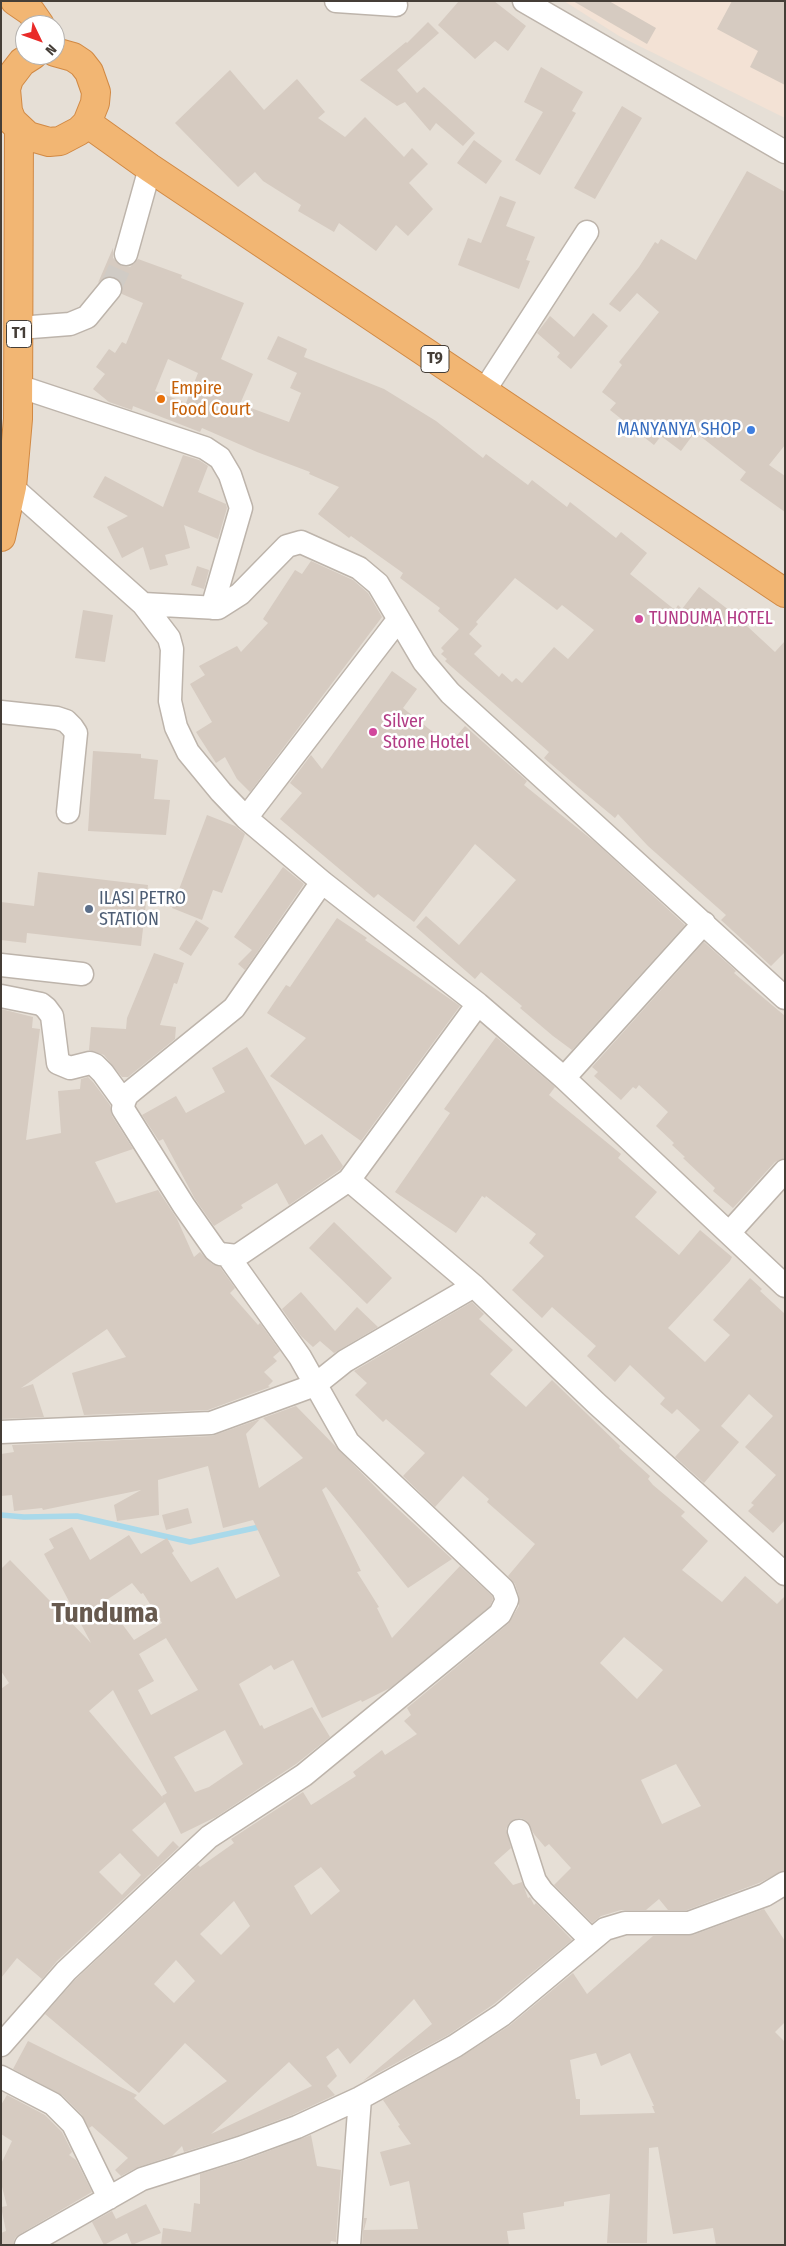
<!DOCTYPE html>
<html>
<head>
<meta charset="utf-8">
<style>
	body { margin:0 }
	#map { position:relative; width:786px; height:2246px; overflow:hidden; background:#f3eee8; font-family:"Fira Sans Condensed",sans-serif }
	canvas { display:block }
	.frame { position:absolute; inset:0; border:2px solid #453e37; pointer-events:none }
	.north { position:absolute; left:15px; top:15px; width:50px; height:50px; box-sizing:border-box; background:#fff; border:1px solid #b5b2af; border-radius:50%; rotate:132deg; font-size:14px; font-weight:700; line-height:20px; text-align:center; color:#453e37 }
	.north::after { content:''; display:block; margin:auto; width:18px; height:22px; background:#e92b29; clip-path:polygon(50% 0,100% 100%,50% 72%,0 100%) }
</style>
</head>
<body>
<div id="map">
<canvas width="786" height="2246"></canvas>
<div class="frame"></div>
<div class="north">N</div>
</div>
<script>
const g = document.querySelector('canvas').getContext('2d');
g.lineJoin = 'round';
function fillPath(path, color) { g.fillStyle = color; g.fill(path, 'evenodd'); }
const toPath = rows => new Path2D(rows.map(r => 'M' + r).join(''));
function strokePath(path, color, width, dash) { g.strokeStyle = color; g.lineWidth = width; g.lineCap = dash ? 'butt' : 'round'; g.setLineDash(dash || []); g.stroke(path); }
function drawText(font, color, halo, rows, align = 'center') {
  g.font = font + ' "Fira Sans Condensed",sans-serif'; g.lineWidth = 5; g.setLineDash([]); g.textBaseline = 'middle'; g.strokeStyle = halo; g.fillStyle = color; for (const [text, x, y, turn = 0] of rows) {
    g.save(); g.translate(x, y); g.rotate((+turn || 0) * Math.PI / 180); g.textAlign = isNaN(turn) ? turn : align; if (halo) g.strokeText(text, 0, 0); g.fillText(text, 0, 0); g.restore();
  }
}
fillPath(toPath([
	[1,1,785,1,785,2245,1,2245],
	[25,25,55,25,55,55,25,55]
]), '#e6dfd6');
fillPath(toPath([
	[564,1,785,1,785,118,619,36]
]), '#f3e2d5');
strokePath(toPath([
	[1,1515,24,1517,77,1516,190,1542,264,1526]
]), '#a9d9ea', 5.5);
fillPath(toPath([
	[459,1,494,1,526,26,508,51,495,41,475,59,438,25],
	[573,1,609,1,656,28,647,44],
	[732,1,785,1,785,85,750,67,758,51,717,29],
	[428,22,439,33,397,70,417,93,424,87,475,133,463,146,436,123,430,131,405,102,397,106,360,80,406,42,407,43],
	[541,67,583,92,572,111,576,113,540,175,515,160,543,112,524,102],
	[230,70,264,110,297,79,325,112,318,118,345,137,365,117,404,157,412,148,428,164,409,183,433,209,408,236,396,225,376,251,339,223,334,232,298,211,301,205,263,181,255,172,238,187,175,123],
	[622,106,642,118,595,199,574,188],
	[474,140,502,161,486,184,457,163],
	[747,171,785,192,785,445,769,465,785,476,785,512,740,480,746,472,695,432,681,451,661,436,654,445,610,410,616,403,602,392,622,365,619,362,659,312,637,293,620,312,609,304,639,267,655,242,658,244,661,239,696,260],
	[500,196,516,202,506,226,535,237,526,260,530,261,519,289,458,265,468,238,481,243],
	[113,248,113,258,122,266,130,267,138,259,182,275,181,278,244,303,221,359,253,374,240,404,289,422,301,393,290,388,297,373,267,359,278,336,307,349,304,357,384,389,436,421,483,458,486,454,528,485,532,480,567,507,570,502,616,538,621,532,647,553,630,574,675,610,678,605,682,609,699,587,734,614,775,652,785,641,785,952,771,966,721,920,726,915,648,846,618,814,615,818,573,783,544,758,549,752,445,661,447,659,441,654,444,651,441,648,459,629,438,611,440,608,400,578,403,573,351,536,349,538,318,514,339,487,309,474,310,472,257,452,202,428,200,432,133,406,132,410,109,402,93,389,105,374,96,367,109,349,115,353,122,342,126,344,143,303,122,294,122,284,113,276,105,277,98,283],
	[168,359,198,373,186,403,155,391],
	[515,578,557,610,562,605,594,630,568,659,554,647,522,683,516,678,512,682,502,673,499,677,474,654,482,646,469,634,478,624,476,622],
	[593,313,608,326,571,369,557,357,560,353,537,333,550,316,574,337],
	[183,455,199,460,208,466,198,492,226,504,227,508,218,539,184,525,190,548,165,555,168,565,150,570,143,547,122,558,107,527,128,516,93,497,105,476,163,507],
	[311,561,353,580,368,593,382,617,250,792,237,779,225,757,216,763,196,732,212,722,190,684,205,675,199,666,237,646,241,652,268,623,263,619,295,570,302,574],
	[197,566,209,570,204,589,191,585],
	[83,610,113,615,105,662,75,658],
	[392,671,417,689,403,708,449,745,465,726,527,781,524,785,596,843,685,925,572,1050,553,1036,520,1008,522,1006,481,972,475,979,416,927,426,916,459,945,516,880,475,844,414,922,378,894,374,898,280,819,302,793,290,783,311,755,322,769],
	[93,751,141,754,141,758,158,760,154,799,170,800,166,835,88,831],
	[207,815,235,826,245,834,222,893,213,890,202,920,172,908],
	[283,867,304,884,245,970,238,964,252,950,234,937],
	[38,872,148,885,141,946,27,933,26,943,1,940,1,902,34,906],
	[337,918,367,938,365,940,460,1006,361,1141,270,1076,306,1038,267,1013,286,985,290,987],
	[196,920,209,928,191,956,179,949],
	[704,942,736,971,734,973,785,1016,785,1158,775,1162,733,1208,713,1191,715,1188,683,1158,685,1157,672,1145,674,1143,656,1126,668,1112,639,1085,636,1089,633,1087,621,1100,594,1076,598,1072,592,1067],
	[154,953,184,963,177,984,174,983,160,1025,176,1027,175,1039,128,1077,122,1077,104,1055,89,1050,91,1027,126,1029,127,1018],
	[1,1009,33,1017,32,1028,40,1029,26,1140,61,1133,58,1091,80,1089,81,1079,88,1077,93,1082,110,1105,112,1116,133,1149,95,1162,116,1203,158,1190,177,1219,194,1257,200,1252,212,1264,220,1267,235,1288,230,1293,258,1325,260,1323,280,1351,273,1357,277,1361,264,1372,273,1381,268,1386,270,1387,208,1410,84,1415,72,1373,126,1357,107,1329,21,1388,33,1384,44,1417,1,1419],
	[496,1037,555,1087,549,1095,621,1154,618,1158,657,1192,635,1217,679,1255,700,1230,732,1257,730,1261,668,1328,705,1362,730,1335,713,1320,750,1278,762,1289,760,1291,785,1314,785,1520,773,1533,748,1511,754,1505,751,1503,776,1475,745,1447,773,1416,749,1394,721,1426,739,1442,704,1483,675,1457,700,1430,677,1409,672,1414,660,1404,665,1398,630,1365,615,1382,587,1356,596,1346,552,1307,542,1318,512,1290,544,1256,529,1243,536,1234,486,1196,485,1198,482,1196,456,1233,395,1192,450,1113,444,1109],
	[247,1047,305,1145,322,1134,343,1166,340,1170,289,1205,277,1183,241,1205,243,1208,214,1226,195,1199,163,1139,159,1141,142,1115,176,1096,186,1113,225,1092,212,1068],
	[334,1222,392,1278,367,1304,309,1248],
	[301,1292,335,1331,357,1307,378,1327,334,1353,320,1341,313,1347,301,1336,282,1309],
	[472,1302,484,1314,479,1319,513,1350,490,1374,526,1407,552,1380,620,1446,619,1448,650,1476,648,1479,653,1485,685,1512,681,1516,708,1541,682,1570,722,1602,745,1576,777,1604,785,1596,785,1870,759,1883,687,1910,668,1910,659,1899,646,1910,621,1910,601,1916,592,1923,554,1885,571,1868,549,1844,545,1847,534,1834,527,1821,521,1818,515,1819,509,1823,506,1829,511,1848,494,1863,513,1885,522,1882,528,1898,530,1897,534,1905,536,1903,572,1940,494,2004,448,2035,363,2081,432,2024,414,1999,350,2064,338,2048,326,2057,337,2076,327,2086,335,2095,292,2115,236,2136,184,2152,182,2146,172,2156,138,2167,121,2176,115,2170,128,2158,92,2126,89,2128,82,2115,62,2095,13,2069,28,2041,137,2095,134,2098,164,2125,227,2081,185,2043,139,2093,45,2014,75,1980,198,1865,200,1867,234,1843,231,1839,303,1792,311,1805,316,1802,356,1776,353,1772,382,1750,385,1755,417,1734,404,1721,411,1715,407,1708,508,1624,519,1606,519,1596,515,1584,508,1576,535,1544,487,1502,489,1499,463,1476,435,1507,403,1476,425,1453,386,1419,383,1422,355,1395,367,1383,354,1371],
	[624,1637,663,1670,637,1699,600,1663],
	[676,1764,701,1806,662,1824,641,1780],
	[321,1867,340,1891,311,1915,294,1886],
	[234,1901,250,1926,221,1955,200,1934],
	[176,1960,195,1981,174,2003,154,1984],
	[289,2062,312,2086,211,2134],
	[296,1406,385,1497,452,1559,408,1588,326,1487,322,1490,361,1571,357,1572,379,1607,377,1608,392,1638,460,1566,492,1596,493,1599,490,1606,390,1688,362,1702,361,1700,322,1718,293,1660,274,1670,271,1665,239,1684,260,1726,262,1725,264,1729,312,1707,330,1737,296,1764,216,1817,181,1834,165,1802,132,1830,158,1857,173,1841,179,1847,57,1961,42,1979,17,1958,1,1978,1,1689,9,1683,1,1671,1,1569,10,1560,91,1643,44,1554,54,1548,49,1539,72,1527,90,1560,129,1535,141,1554,167,1538,174,1551,172,1553,191,1582,218,1567,236,1599,280,1576,253,1520,223,1528,208,1466,158,1480,159,1515,117,1521,114,1505,141,1490,43,1510,42,1508,14,1511,12,1495,1,1496,1,1454,14,1452,12,1445,212,1436,260,1419,246,1434,259,1488,303,1458,263,1418],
	[132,1583,141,1594,143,1593,162,1623,134,1640,105,1601],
	[166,1638,198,1690,151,1715,138,1690,154,1681,139,1654],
	[113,1690,167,1793,162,1796,163,1798,89,1711],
	[225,1730,243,1764,209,1787,195,1792,174,1757],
	[120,1853,141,1875,122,1895,99,1872],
	[188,1508,192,1523,166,1530,162,1515],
	[764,1909,785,1941,785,2022,775,2032,785,2042,785,2245,716,2245,713,2228,673,2234,658,2147,649,2148,647,2243,607,2243,610,2194,564,2202,564,2206,523,2213,525,2229,507,2231,509,2245,362,2245,364,2218,367,2218,364,2230,418,2229,409,2181,390,2186,380,2152,411,2144,398,2126,400,2125,383,2100,461,2057,509,2026,573,1973,587,1994,653,1936,693,1935],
	[596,2053,601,2066,630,2053,654,2106,652,2106,655,2113,580,2115,580,2099,576,2099,570,2060],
	[7,2095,45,2115,62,2132,72,2152,69,2155,76,2160,92,2192,20,2234,15,2238,13,2245,1,2245,1,2233,6,2231,1,2207,7,2206,1,2183,1,2164,12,2141,1,2134,1,2105],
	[311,2135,317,2166,341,2170,336,2242,331,2241,330,2245,161,2245,163,2228,191,2232,194,2203,200,2204,200,2174,245,2160],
	[146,2204,161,2233,132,2245,127,2233,104,2245,92,2222,112,2211,116,2219]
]), '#d6cbc1');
strokePath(toPath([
	[110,289,126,254]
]), '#d0cbc5', 22, [22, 11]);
const minor = toPath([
	[336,1,396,5],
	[524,1,785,152],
	[126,254,150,168],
	[19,328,70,324,87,317,110,289],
	[18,386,205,448,220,458,230,475,241,508,212,608],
	[484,391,587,232],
	[1,485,12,487,143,604,169,638,172,649,170,701,176,727,188,752,221,792,246,818,322,882,478,1004,564,1078,785,1286],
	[143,604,218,608,240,594,287,546,301,542,359,568,378,584,424,662,450,693,785,998],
	[1,712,57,718,66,721,72,727,76,733,68,812],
	[246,818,398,620],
	[322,882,234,1008,133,1090,127,1095,124,1102,123,1109,184,1206,215,1250,220,1254,237,1256,349,1180,478,1004],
	[1,965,82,974],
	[1,996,41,1004,46,1008,52,1016,58,1063,70,1068,90,1063,95,1065,103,1073,124,1102],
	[564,1078,704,923],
	[349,1180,474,1286,596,1403,785,1574],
	[729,1233,785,1171],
	[1,1432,211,1423,315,1385,345,1361,474,1286],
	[519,1831,535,1881,542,1891,591,1940],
	[1,2045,66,1971,209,1837,304,1775,500,1614,507,1600,503,1589,348,1442,300,1357,228,1256],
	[1,2077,53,2104,73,2124,109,2198],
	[26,2245,142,2179,240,2148,297,2127,360,2098,455,2046,502,2015,605,1929,625,1923,689,1923,765,1895,785,1883],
	[349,2245,360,2098]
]);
const highway = toPath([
	[15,1,31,12,40,25],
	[33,55,22,62,9,79,6,89,8,111,12,121,28,136,49,142,60,141,79,131,87,123,95,103,96,92,89,72,82,63,73,57,55,52],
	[87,123,150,168,785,593],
	[1,537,12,487,18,419,19,129]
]);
strokePath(minor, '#bdb4ab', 25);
strokePath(highway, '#d18944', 30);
strokePath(minor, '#fff', 22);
strokePath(highway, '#f2b673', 28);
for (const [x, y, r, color] of [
	[161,399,5,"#e8710a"],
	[751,430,5,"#3f7fe0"],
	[639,619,5,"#d1479c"],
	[373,732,5,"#d1479c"],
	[89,909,5,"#5c6f8a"]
]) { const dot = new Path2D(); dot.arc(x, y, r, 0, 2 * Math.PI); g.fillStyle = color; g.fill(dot); strokePath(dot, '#fff', 2); }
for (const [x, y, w] of [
	[19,334,25],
	[435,359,28]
]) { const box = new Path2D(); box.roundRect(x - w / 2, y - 13.5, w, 27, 4); g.fillStyle = '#fff'; g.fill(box); strokePath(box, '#453e37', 1); }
drawText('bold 16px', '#453e37', null, [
	["T1",19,334],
	["T9",435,359]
]);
drawText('18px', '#c56008', '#fff', [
	["Empire",171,389],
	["Food Court",171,410]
], 'left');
drawText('18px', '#366cbe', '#fff', [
	["MANYANYA SHOP",741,430]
], 'right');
drawText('18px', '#b23c85', '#fff', [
	["TUNDUMA HOTEL",649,619],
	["Silver",383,722],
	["Stone Hotel",383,743]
], 'left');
drawText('18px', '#4e5e75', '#fff', [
	["ILASI PETRO",99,899],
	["STATION",99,920]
], 'left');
drawText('bold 28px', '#675a4f', '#fff', [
	["Tunduma",105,1614]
]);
</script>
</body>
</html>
